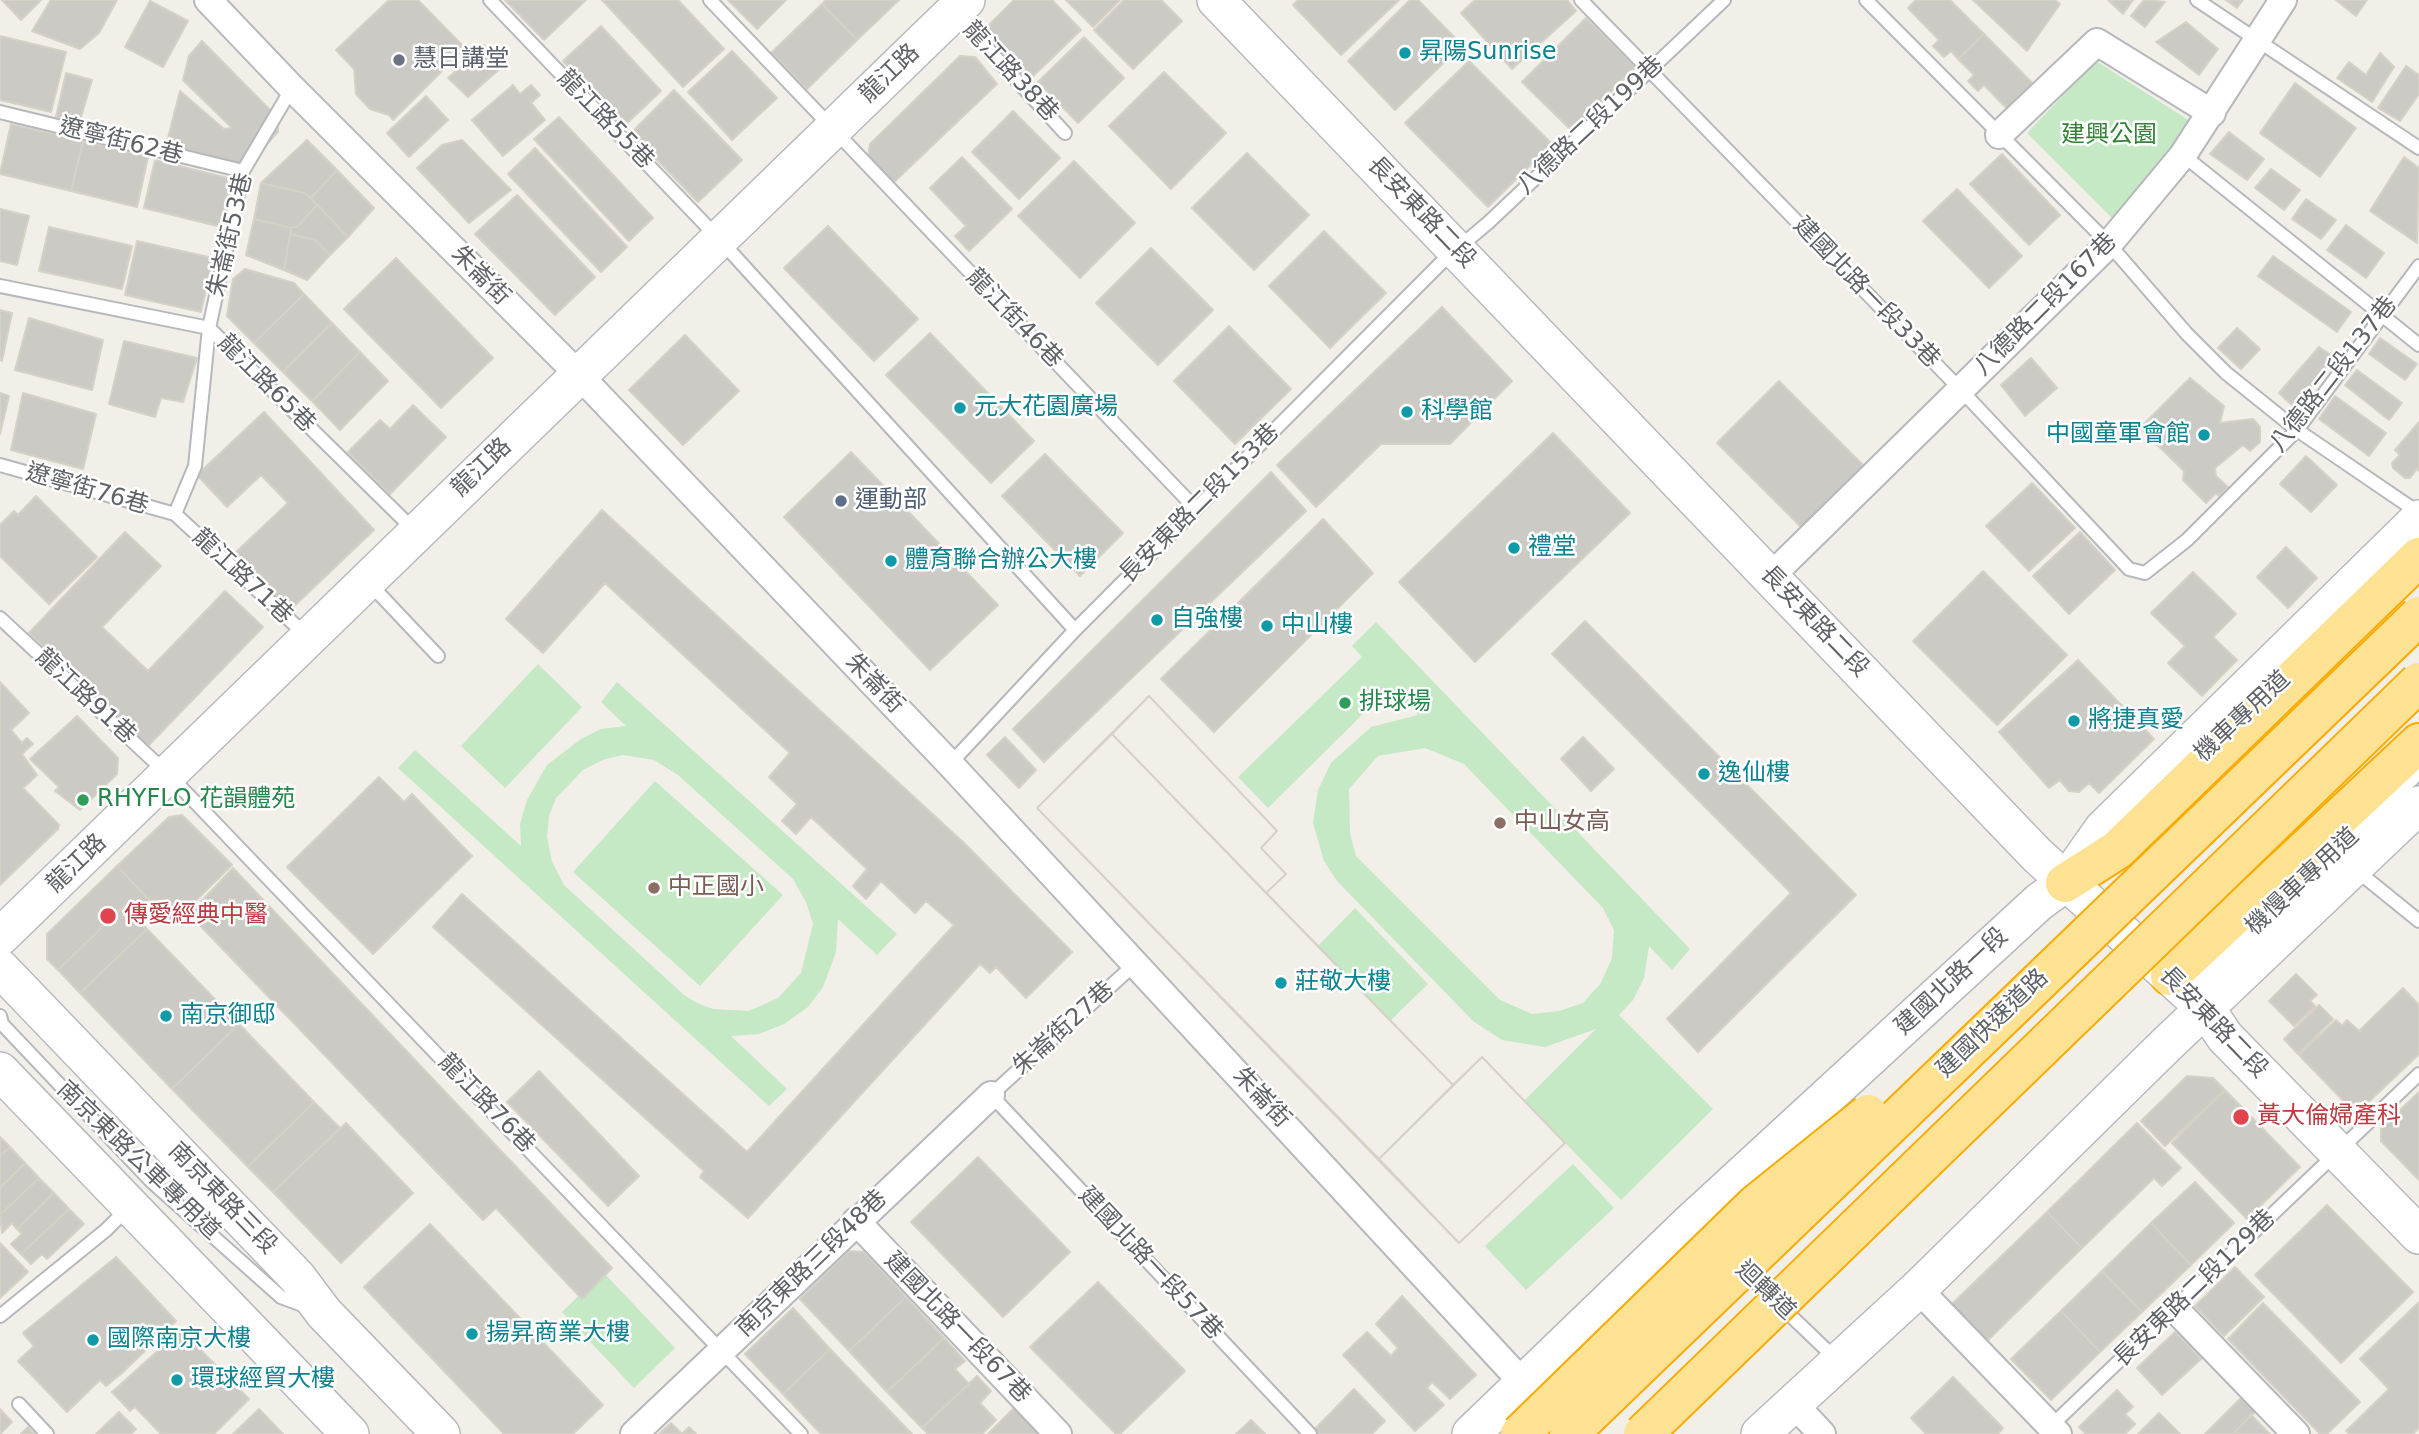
<!DOCTYPE html>
<html>
<head>
<meta charset="utf-8">
<style>
	body { margin:0 }
	canvas { display:block; background:#f1efe8 }
</style>
</head>
<body>
<canvas width="2419" height="1434"></canvas>
<script>
const g = document.querySelector('canvas').getContext('2d');
g.lineJoin = 'round';
function fillPath(path, color) { g.fillStyle = color; g.fill(path, 'evenodd'); }
const toPath = rows => new Path2D(rows.map(r => 'M' + r).join(''));
function strokePath(path, color, width, dash) { g.strokeStyle = color; g.lineWidth = width; g.lineCap = dash ? 'butt' : 'round'; g.setLineDash(dash || []); g.stroke(path); }
function drawText(font, color, halo, rows, align = 'center') {
  g.font = font + ' "DejaVu Sans","Noto Sans TC",sans-serif'; g.lineWidth = 5; g.setLineDash([]); g.textBaseline = 'middle'; g.strokeStyle = halo; g.fillStyle = color; for (const [text, x, y, turn = 0] of rows) {
    g.save(); g.translate(x, y); g.rotate((+turn || 0) * Math.PI / 180); g.textAlign = isNaN(turn) ? turn : align; if (halo) g.strokeText(text, 0, 0); g.fillText(text, 0, 0); g.restore();
  }
}
fillPath(toPath([
	[2096,61,2190,121,2117,223,2027,133],
	[1376,622,1690,949,1672,970,1649,946,1644,978,1633,1000,1619,1015,1713,1109,1621,1200,1524,1101,1596,1029,1545,1047,1502,1040,1473,1021,1337,881,1324,861,1313,823,1318,790,1331,763,1371,727,1418,715,1390,687,1268,808,1238,777,1362,657,1352,646],
	[1425,748,1464,764,1603,908,1614,930,1612,958,1601,983,1583,1003,1559,1011,1532,1014,1500,1000,1356,856,1350,833,1349,789,1378,756],
	[538,664,582,707,505,788,461,746],
	[617,682,897,934,877,955,838,919,836,952,823,987,808,1007,784,1024,759,1034,731,1036,787,1089,769,1106,398,768,415,750,521,846,520,824,527,800,547,765,581,739,601,729,626,726,601,702],
	[623,755,654,760,678,775,793,879,806,902,813,924,801,973,778,998,749,1011,713,1009,697,1003,684,995,564,885,552,862,547,837,549,816,556,798,583,770,605,759],
	[655,781,783,895,700,986,573,872],
	[1355,908,1428,984,1391,1020,1318,946],
	[1573,1164,1614,1208,1526,1290,1485,1246],
	[603,1272,675,1348,634,1388,562,1312]
]), '#c5e8c5');
const building = toPath([
	[2,0,41,0,21,20,2,0],
	[51,0,117,0,99,33,80,49,32,31,51,0],
	[389,0,418,0,465,48,393,120,389,115,370,109,356,94,354,69,336,50,389,0],
	[505,0,586,0,544,40,505,0],
	[602,0,678,0,724,49,683,87,602,0],
	[728,0,786,0,757,29,728,0],
	[826,0,899,0,857,40,822,4,826,0],
	[1014,0,1052,0,1081,30,1026,83,988,44,989,25,1014,0],
	[1066,0,1120,0,1093,27,1066,0],
	[1124,0,1161,0,1182,21,1133,69,1094,30,1124,0],
	[1298,0,1399,0,1341,55,1293,5,1298,0],
	[1410,0,1418,0,1462,45,1395,110,1348,61,1410,0],
	[1475,0,1567,0,1576,11,1512,69,1461,13,1475,0],
	[1916,0,1950,0,1984,34,1958,59,1951,51,1944,57,1933,46,1939,40,1908,8,1916,0],
	[1973,0,2055,0,2060,4,2027,51,1973,0],
	[2108,0,2133,0,2123,14,2108,0],
	[2144,0,2165,2,2145,27,2131,16,2144,0],
	[2226,0,2243,0,2237,8,2226,0],
	[2336,0,2367,0,2356,16,2336,0],
	[150,1,188,21,163,67,125,47,150,1],
	[822,4,857,40,807,89,771,53,822,4],
	[1586,18,1636,67,1572,131,1522,82,1586,18],
	[2186,22,2218,49,2199,75,2156,42,2186,22],
	[601,26,661,91,623,127,563,61,601,26],
	[1984,34,2045,96,2019,121,1984,85,1978,91,1968,81,1974,75,1958,59,1984,34],
	[0,36,66,52,51,112,0,100,0,36],
	[1084,37,1124,78,1078,123,1038,82,1084,37],
	[202,41,278,118,278,132,247,166,184,156,168,138,180,91,224,129,232,128,183,80,189,56,202,41],
	[484,45,504,65,468,97,448,78,484,45],
	[732,51,777,98,732,140,688,92,732,51],
	[2380,53,2394,67,2372,102,2337,78,2349,62,2366,75,2380,53],
	[960,56,975,57,997,84,893,183,868,158,870,144,960,56],
	[1469,61,1552,144,1488,207,1405,123,1469,61],
	[2406,66,2419,75,2419,94,2400,121,2378,108,2406,66],
	[1164,72,1226,133,1171,189,1109,126,1164,72],
	[66,73,92,80,79,124,56,117,66,73],
	[2295,83,2356,128,2320,177,2260,133,2295,83],
	[513,85,520,94,531,85,540,95,531,103,545,120,503,156,472,120,513,85],
	[674,90,742,160,698,202,631,133,674,90],
	[426,96,448,120,409,157,387,133,426,96],
	[1013,111,1060,158,1019,199,972,152,1013,111],
	[559,117,653,218,629,241,534,139,559,117],
	[11,124,83,141,71,191,0,174,11,124],
	[2229,132,2264,159,2247,180,2210,154,2229,132],
	[307,140,337,170,311,198,305,193,261,183,307,140],
	[462,140,511,190,469,223,417,168,442,145,462,140],
	[83,141,148,157,137,207,71,191,83,141],
	[535,148,627,247,601,272,508,174,535,148],
	[1247,153,1309,215,1254,270,1192,208,1247,153],
	[2002,154,2060,215,2029,245,1970,184,2002,154],
	[962,157,1012,209,969,251,955,236,966,226,930,188,962,157],
	[2404,157,2419,168,2417,243,2370,211,2404,157],
	[155,160,232,179,221,227,144,208,155,160],
	[1074,161,1135,223,1080,278,1018,216,1074,161],
	[2271,169,2300,190,2284,210,2255,188,2271,169],
	[337,170,374,208,348,237,311,198,337,170],
	[261,183,305,193,317,205,298,226,291,228,254,219,261,183],
	[1957,189,2022,256,1989,288,1923,221,1957,189],
	[517,195,595,277,555,315,475,234,517,195],
	[2306,199,2336,220,2321,239,2292,219,2306,199],
	[317,205,348,237,330,255,315,240,290,234,291,228,298,226,317,205],
	[0,209,29,216,17,265,0,261,0,209],
	[254,219,291,228,284,270,246,255,254,219],
	[2346,225,2384,253,2366,278,2327,250,2346,225],
	[828,226,918,319,874,361,784,268,828,226],
	[49,227,132,246,122,289,39,271,49,227],
	[1324,231,1386,293,1330,348,1269,286,1324,231],
	[290,234,315,240,330,255,307,280,284,270,290,234],
	[137,241,213,258,201,312,125,295,137,241],
	[1151,248,1213,310,1158,365,1096,303,1151,248],
	[2273,256,2351,312,2337,332,2258,276,2273,256],
	[396,258,493,358,441,408,344,309,396,258],
	[245,269,294,283,304,294,254,343,227,316,233,279,245,269],
	[304,294,332,323,283,372,254,343,304,294],
	[1442,307,1512,381,1450,444,1381,444,1316,507,1277,465,1442,307],
	[0,310,12,313,2,361,0,360,0,310],
	[29,318,103,340,92,390,15,370,29,318],
	[332,323,360,352,312,401,283,372,332,323],
	[1229,326,1291,389,1235,444,1174,381,1229,326],
	[2237,328,2260,349,2241,369,2218,348,2237,328],
	[930,333,1034,441,991,483,886,375,930,333],
	[685,335,739,391,683,445,629,390,685,335],
	[2380,338,2417,364,2405,380,2369,354,2380,338],
	[124,341,197,358,183,402,161,398,155,417,109,404,124,341],
	[2319,347,2334,357,2294,407,2279,393,2319,347],
	[360,352,388,381,340,430,312,401,360,352],
	[2031,358,2057,388,2025,416,2001,385,2031,358],
	[2357,370,2402,403,2389,420,2345,385,2357,370],
	[2190,378,2224,406,2220,423,2253,419,2260,427,2260,442,2250,451,2243,445,2215,468,2216,476,2228,487,2219,496,2216,493,2206,503,2183,480,2184,471,2140,428,2190,378],
	[1779,381,1864,466,1802,528,1717,443,1779,381],
	[0,393,9,396,0,434,0,393],
	[23,393,96,414,83,469,11,450,23,393],
	[2335,396,2386,433,2369,456,2319,419,2335,396],
	[413,405,446,437,390,494,348,452,380,420,390,429,413,405],
	[264,412,374,530,288,612,234,554,288,503,261,475,227,507,197,475,264,412],
	[2419,422,2419,471,2417,469,2410,478,2405,478,2393,468,2392,463,2400,455,2395,450,2419,422],
	[1553,433,1630,513,1475,662,1399,582,1553,433],
	[851,452,998,605,930,670,784,517,851,452],
	[1045,454,1123,533,1080,576,1002,496,1045,454],
	[2306,456,2337,485,2311,512,2280,484,2306,456],
	[1271,472,1306,511,1044,762,1013,729,1271,472],
	[2032,483,2075,528,2029,571,1986,526,2032,483],
	[36,496,97,557,49,604,0,556,0,525,14,511,18,515,36,496],
	[602,510,964,843,1072,952,1026,998,996,967,990,973,980,964,748,1218,700,1177,704,1171,433,927,462,894,747,1152,954,925,926,901,915,913,881,881,866,899,853,886,867,869,811,817,796,834,782,821,797,804,769,777,790,753,605,583,543,653,506,619,602,510],
	[1323,519,1373,573,1214,732,1161,679,1323,519],
	[125,532,161,566,102,627,148,671,225,591,263,627,147,747,29,633,125,532],
	[2080,532,2115,570,2069,614,2033,576,2080,532],
	[2286,547,2317,578,2288,608,2257,577,2286,547],
	[1983,571,2067,655,1997,725,1913,641,1983,571],
	[2193,572,2236,614,2213,637,2237,660,2202,696,2168,663,2185,646,2151,613,2193,572],
	[1585,621,1856,895,1698,1052,1667,1019,1791,893,1552,654,1585,621],
	[2078,660,2154,739,2099,793,2089,783,2079,792,2069,791,2060,780,2049,788,1999,732,2078,660],
	[0,682,29,713,11,730,22,743,27,738,33,744,22,754,37,775,23,788,59,825,58,829,0,885,0,682],
	[1149,696,1277,831,1261,848,1286,874,1266,893,1453,1085,1482,1057,1565,1143,1459,1243,1037,808,1149,696],
	[1149,696,1277,831,1261,848,1286,874,1266,893,1112,734,1149,696],
	[77,716,118,758,117,774,80,810,55,791,59,787,30,759,77,716],
	[1112,734,1453,1085,1379,1159,1037,808,1112,734],
	[1005,737,1036,770,1019,788,987,755,1005,737],
	[1583,737,1614,769,1591,791,1561,759,1583,737],
	[379,777,404,802,412,794,472,856,373,954,287,867,379,777],
	[182,815,232,865,172,924,117,866,169,817,182,815],
	[117,866,155,906,140,921,125,905,58,970,47,959,47,934,117,866],
	[233,868,612,1268,582,1299,496,1208,483,1220,189,914,233,868],
	[125,905,147,929,80,993,58,970,125,905],
	[147,929,239,1024,172,1089,80,993,147,929],
	[2296,974,2317,995,2310,1001,2315,1006,2294,1026,2269,1001,2296,974],
	[2403,988,2419,1005,2419,1054,2356,1114,2299,1055,2336,1020,2342,1026,2347,1020,2359,1031,2403,988],
	[2319,1005,2333,1019,2298,1054,2284,1039,2319,1005],
	[239,1024,314,1102,248,1167,172,1089,239,1024],
	[1482,1057,1565,1143,1459,1243,1379,1159,1482,1057],
	[539,1071,639,1176,608,1206,507,1102,539,1071],
	[2187,1076,2213,1078,2225,1090,2165,1146,2141,1121,2187,1076],
	[2225,1090,2300,1167,2247,1219,2172,1143,2225,1090],
	[2419,1092,2419,1180,2381,1141,2381,1128,2419,1092],
	[314,1102,340,1128,273,1192,248,1167,314,1102],
	[346,1123,413,1193,341,1263,273,1192,346,1123],
	[2137,1123,2181,1168,2162,1186,2154,1178,2082,1248,2047,1212,2137,1123],
	[0,1137,10,1147,0,1156,0,1137],
	[10,1147,25,1163,0,1188,0,1156,10,1147],
	[978,1157,1070,1252,1003,1317,911,1222,978,1157],
	[25,1163,39,1178,0,1215,0,1188,25,1163],
	[39,1178,54,1193,17,1229,12,1223,2,1233,0,1215,39,1178],
	[2195,1182,2234,1223,2191,1265,2151,1223,2195,1182],
	[54,1193,69,1209,21,1254,11,1244,22,1234,17,1229,54,1193],
	[2327,1205,2413,1292,2341,1363,2255,1275,2327,1205],
	[69,1209,84,1224,47,1259,42,1254,31,1264,21,1254,69,1209],
	[2047,1212,2082,1248,1987,1341,1951,1305,2047,1212],
	[2151,1223,2191,1265,2142,1312,2102,1271,2151,1223],
	[430,1224,603,1405,573,1434,504,1434,364,1287,430,1224],
	[0,1243,28,1272,0,1298,0,1243],
	[849,1251,864,1252,906,1297,849,1351,800,1299,849,1251],
	[116,1257,176,1321,122,1373,106,1386,100,1380,67,1412,18,1361,34,1346,23,1333,116,1257],
	[2235,1267,2264,1297,2224,1336,2195,1306,2235,1267],
	[2102,1271,2142,1312,2100,1352,2061,1311,2102,1271],
	[1098,1282,1185,1371,1120,1434,1116,1434,1030,1347,1098,1282],
	[1402,1296,1476,1375,1450,1399,1432,1382,1427,1388,1444,1405,1415,1431,1343,1355,1367,1332,1391,1356,1398,1348,1376,1324,1402,1296],
	[906,1297,944,1338,887,1392,849,1351,906,1297],
	[2419,1302,2419,1428,2413,1434,2350,1434,2346,1431,2389,1389,2360,1359,2419,1302],
	[2263,1303,2360,1402,2327,1434,2320,1434,2228,1339,2263,1303],
	[793,1308,830,1349,783,1394,745,1354,793,1308],
	[2061,1311,2100,1352,2051,1400,2011,1359,2061,1311],
	[181,1330,249,1399,214,1434,161,1434,135,1407,130,1411,112,1392,181,1330],
	[2175,1332,2201,1359,2162,1395,2137,1368,2175,1332],
	[944,1338,965,1361,955,1369,969,1384,922,1428,887,1392,944,1338],
	[830,1349,912,1434,821,1434,783,1394,830,1349],
	[977,1376,991,1391,980,1403,996,1420,982,1434,928,1434,922,1428,977,1376],
	[1953,1377,2003,1428,1998,1434,1926,1434,1911,1418,1953,1377],
	[1354,1389,1385,1421,1372,1434,1310,1434,1354,1389],
	[2117,1390,2133,1407,2125,1414,2135,1424,2125,1434,2086,1434,2079,1427,2117,1390],
	[2242,1397,2256,1411,2233,1434,2205,1434,2242,1397],
	[1015,1407,1040,1434,988,1434,1015,1407],
	[0,1409,12,1422,0,1434,0,1409],
	[259,1409,283,1434,233,1434,259,1409],
	[119,1412,136,1429,131,1434,96,1434,119,1412],
	[2159,1413,2180,1434,2138,1434,2159,1413],
	[2251,1415,2270,1434,2233,1434,2251,1415],
	[1251,1420,1265,1434,1236,1434,1251,1420],
	[671,1423,682,1434,659,1434,671,1423],
	[28,1427,34,1434,21,1434,28,1427],
	[689,1427,696,1434,682,1434,689,1427]
]);
fillPath(building, '#cccac5');
strokePath(building, '#d6d1c6', 2);
const lane = toPath([
	[490,0,720,240,1075,630],
	[710,0,1195,508],
	[1581,0,1961,390,2129,569,2145,573,2187,540,2297,430,2419,266],
	[1866,0,2109,244,2187,334,2226,373,2297,430,2419,513],
	[2197,0,2419,148],
	[955,13,1065,133],
	[0,112,243,171],
	[2183,155,2419,345],
	[0,286,209,328,416,532],
	[0,465,175,514,306,635],
	[175,514,195,466,209,328,243,171,292,88],
	[370,584,438,656],
	[0,618,170,776,801,1434],
	[950,764,1075,630,1444,260,1489,222,1724,0],
	[2356,870,2419,921],
	[1136,963,991,1095,1310,1434],
	[2190,989,2419,773],
	[0,1016,2,1024,152,1182,281,1297,308,1307],
	[1745,1272,1838,1361],
	[0,1316,106,1230,128,1208],
	[19,1404,47,1434],
	[2051,1426,2419,1074]
]);
const street = toPath([
	[208,0,292,88,579,375,950,764,1523,1383],
	[1999,135,2097,42,2212,113],
	[1770,577,2109,244,2183,155,2283,0],
	[856,1221,1058,1434],
	[1918,1289,2058,1434],
	[2175,1309,2296,1434],
	[1793,1403,1822,1434],
	[634,1434,991,1095]
]);
const secondary = toPath([
	[1216,0,2037,855,2206,1009,2225,1037,2419,1235],
	[0,937,966,0],
	[0,968,297,1277,324,1313,441,1434],
	[0,1071,350,1434],
	[1471,1434,1692,1221,2039,902,2065,883,2103,829,2419,519],
	[1760,1434,1918,1289,2165,1046,2419,805]
]);
const highway = toPath([
	[2065,883,2117,850,2419,557],
	[2170,976,2419,743]
]);
strokePath(lane, '#b5b8bc', 16);
strokePath(street, '#b5b8bc', 30);
strokePath(secondary, '#b6babf', 40);
strokePath(highway, '#f9ab00', 42);
strokePath(lane, '#fff', 12);
strokePath(street, '#fff', 26);
strokePath(secondary, '#fff', 37);
strokePath(highway, '#fde293', 38);
const highwayBridge = toPath([
	[1520,1434,1756,1204,1868,1114],
	[1569,1434,2419,616],
	[1643,1434,2419,682]
]);
strokePath(highwayBridge, '#f9ab00', 42, []);
strokePath(highwayBridge, '#fde293', 38);
for (const [x, y, r, color] of [
	[1405,53,7,"#0f9aa8"],
	[399,60,7,"#6b7280"],
	[960,408,7,"#0f9aa8"],
	[1407,412,7,"#0f9aa8"],
	[2204,435,7,"#0f9aa8"],
	[841,501,7,"#5c6f8a"],
	[1514,548,7,"#0f9aa8"],
	[891,561,7,"#0f9aa8"],
	[1157,620,7,"#0f9aa8"],
	[1267,626,7,"#0f9aa8"],
	[1345,703,7,"#2e9e5b"],
	[2074,721,7,"#0f9aa8"],
	[1704,774,7,"#0f9aa8"],
	[83,800,7,"#2e9e5b"],
	[1500,823,7,"#8d6e63"],
	[654,888,7,"#8d6e63"],
	[108,916,9,"#e0444e"],
	[1281,983,7,"#0f9aa8"],
	[166,1016,7,"#0f9aa8"],
	[2241,1117,9,"#e0444e"],
	[472,1334,7,"#0f9aa8"],
	[93,1340,7,"#0f9aa8"],
	[177,1380,7,"#0f9aa8"]
]) { const dot = new Path2D(); dot.arc(x, y, r, 0, 2 * Math.PI); g.fillStyle = color; g.fill(dot); strokePath(dot, '#fff', 2.5); }
drawText('24px', '#0d838f', '#fff', [
	["昇陽Sunrise",1419,53],
	["元大花園廣場",974,408],
	["科學館",1421,412],
	["中國童軍會館",2190,435,"right"],
	["禮堂",1528,548],
	["體育聯合辦公大樓",905,561],
	["自強樓",1171,620],
	["中山樓",1281,626],
	["將捷真愛",2088,721],
	["逸仙樓",1718,774],
	["莊敬大樓",1295,983],
	["南京御邸",180,1016],
	["揚昇商業大樓",486,1334],
	["國際南京大樓",107,1340],
	["環球經貿大樓",191,1380]
], 'left');
drawText('24px', '#5b616d', '#fff', [
	["慧日講堂",413,60]
], 'left');
drawText('24px', '#5f6368', '#fff', [
	["龍江路38巷",1010,72,47],
	["龍江路",890,74,-44],
	["龍江路55巷",605,120,46],
	["八德路二段199巷",1591,126,-43],
	["遼寧街62巷",121,142,14],
	["長安東路二段",1421,213,46],
	["朱崙街53巷",231,235,-77],
	["朱崙街",480,276,45],
	["建國北路一段33巷",1866,293,46],
	["八德路二段167巷",2046,305,-45],
	["龍江街46巷",1014,319,46],
	["八德路二段137巷",2334,375,-52],
	["龍江路65巷",266,384,45],
	["龍江路",482,468,-44],
	["遼寧街76巷",87,490,16],
	["長安東路二段153巷",1200,504,-45],
	["龍江路71巷",242,577,43],
	["長安東路二段",1814,622,46],
	["朱崙街",874,684,46],
	["龍江路91巷",85,697,43],
	["機車專用道",2243,717,-43],
	["龍江路",77,864,-44],
	["機慢車專用道",2303,882,-43],
	["建國北路一段",1952,982,-43],
	["長安東路二段",2213,1023,46],
	["建國快速道路",1993,1024,-44],
	["朱崙街27巷",1064,1029,-42],
	["朱崙街",1261,1098,47],
	["龍江路76巷",486,1104,46],
	["南京東路公車專用道",138,1161,44],
	["南京東路三段",222,1199,46],
	["南京東路三段48巷",812,1264,-44],
	["建國北路一段57巷",1150,1264,47],
	["長安東路二段129巷",2195,1289,-44],
	["迴轉道",1765,1291,44],
	["建國北路一段67巷",957,1328,46]
]);
drawText('24px', '#348238', '#fff', [
	["建興公園",2109,136]
]);
drawText('24px', '#4e5e75', '#fff', [
	["運動部",855,501]
], 'left');
drawText('24px', '#27864d', '#fff', [
	["排球場",1359,703],
	["RHYFLO 花韻體苑",97,800]
], 'left');
drawText('24px', '#785e54', '#fff', [
	["中山女高",1514,823],
	["中正國小",668,888]
], 'left');
drawText('24px', '#be3a42', '#fff', [
	["傳愛經典中醫",124,916],
	["黃大倫婦產科",2257,1117]
], 'left');
</script>
</body>
</html>
